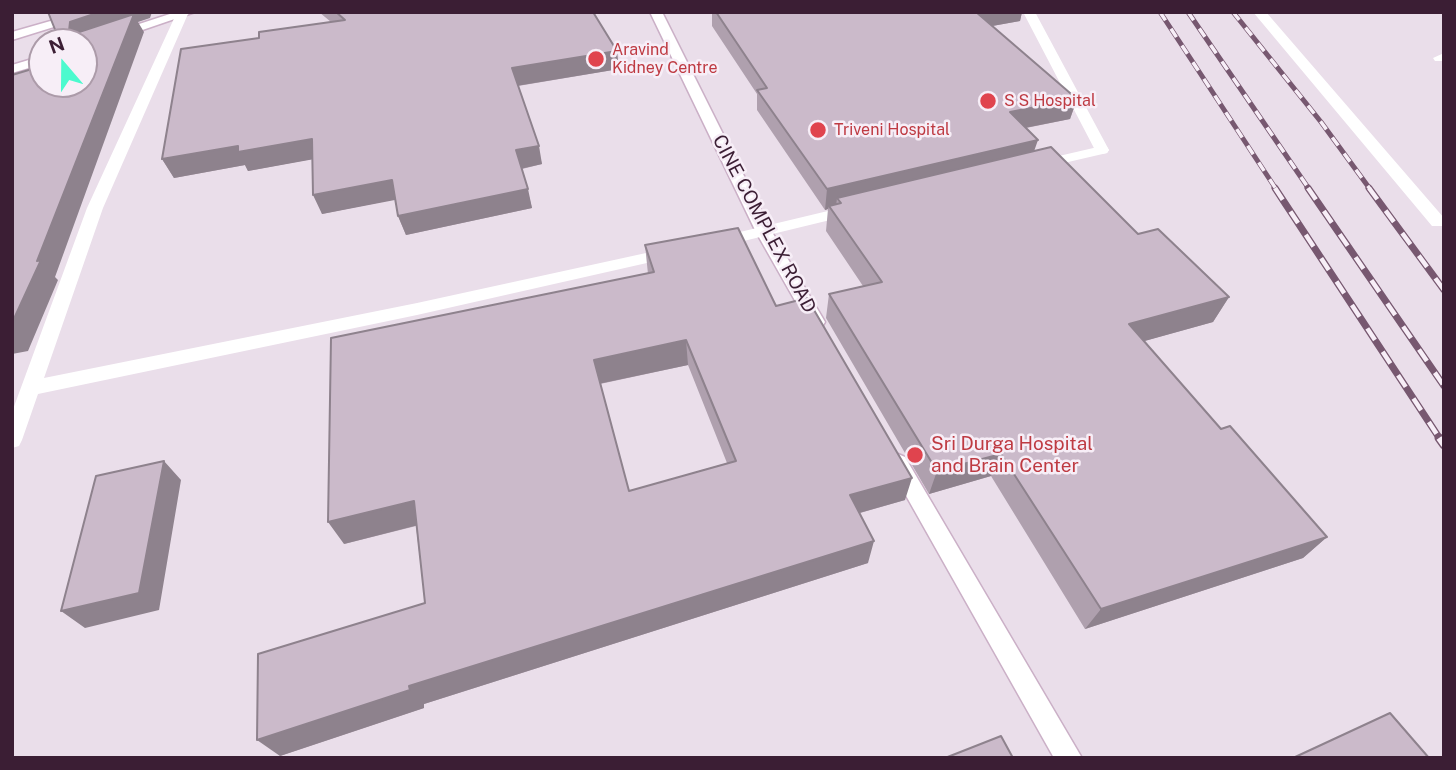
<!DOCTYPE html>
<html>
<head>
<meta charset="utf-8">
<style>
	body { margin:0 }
	#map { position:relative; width:1456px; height:770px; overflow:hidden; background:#eadeea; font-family:"Public Sans",sans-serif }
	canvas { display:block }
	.frame { position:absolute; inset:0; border:14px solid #3b1e34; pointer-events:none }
	.north { position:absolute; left:28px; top:28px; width:70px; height:70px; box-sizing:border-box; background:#f7eef7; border:2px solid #ac9ba9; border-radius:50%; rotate:340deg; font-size:19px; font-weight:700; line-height:28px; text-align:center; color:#3b1e34 }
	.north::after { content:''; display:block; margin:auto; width:24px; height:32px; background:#4cface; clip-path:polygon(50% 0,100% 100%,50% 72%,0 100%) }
</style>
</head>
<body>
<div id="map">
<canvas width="1456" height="770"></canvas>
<div class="frame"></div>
<div class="north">N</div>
</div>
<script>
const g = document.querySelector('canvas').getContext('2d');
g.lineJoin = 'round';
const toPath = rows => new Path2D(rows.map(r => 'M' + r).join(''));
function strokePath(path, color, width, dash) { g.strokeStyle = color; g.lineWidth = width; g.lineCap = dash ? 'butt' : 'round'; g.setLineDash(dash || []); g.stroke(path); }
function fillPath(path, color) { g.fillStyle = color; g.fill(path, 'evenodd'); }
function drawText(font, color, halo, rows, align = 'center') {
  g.font = font + ' "Public Sans",sans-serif'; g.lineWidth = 5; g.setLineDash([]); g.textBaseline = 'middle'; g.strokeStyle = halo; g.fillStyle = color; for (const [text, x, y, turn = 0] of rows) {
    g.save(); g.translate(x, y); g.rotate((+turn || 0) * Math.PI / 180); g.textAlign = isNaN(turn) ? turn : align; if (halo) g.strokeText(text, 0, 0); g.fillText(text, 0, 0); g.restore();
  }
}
const secondary = toPath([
	[82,12,102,12,12,40,12,32,82,12],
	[176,12,195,12,84,50,84,42,176,12],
	[650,12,662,12,772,232,825,322,822,327,810,327,756,232,650,12],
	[42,56,42,64,12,73,12,65,42,56],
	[898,454,905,457,1082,758,1054,758,891,469,888,463,891,457,898,454]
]);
strokePath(secondary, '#cbb0c7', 3);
fillPath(toPath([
	[1023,12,1035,12,1109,150,1107,153,1102,154,1095,150,1023,12],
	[1253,12,1266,12,1444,218,1444,226,1432,226,1253,12]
]), '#fff');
fillPath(toPath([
	[177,12,188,14,103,208,44,378,417,303,669,248,677,253,669,258,417,315,38,394,22,440,19,446,12,448,12,412,87,208,177,12],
	[1444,53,1444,61,1435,61,1433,58,1444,53],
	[1102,146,1107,147,1109,150,1107,153,1038,169,1031,165,1033,162,1102,146],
	[853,205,859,207,861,210,859,213,719,247,711,242,719,237,853,205]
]), '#fff');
fillPath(secondary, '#fff');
const railFar2 = toPath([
	[1160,12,1276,189],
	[1188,12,1309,189],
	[1233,12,1321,122,1370,189]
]);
const railFar1 = toPath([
	[1275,188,1440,439],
	[1308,188,1444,386],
	[1369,188,1444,290]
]);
const rail = toPath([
	[1439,438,1444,445]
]);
strokePath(railFar2, '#775870', 5);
strokePath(railFar1, '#775870', 7);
strokePath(rail, '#775870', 9);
strokePath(railFar2, '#f7eef7', 3.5, [10]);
strokePath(railFar1, '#f7eef7', 4.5, [14]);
strokePath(rail, '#f7eef7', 6, [19]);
fillPath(toPath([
	[319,12,593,12,619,69,518,86,542,164,522,169,532,208,406,235,398,216,396,199,322,214,312,159,248,171,245,165,174,178,162,159,259,38,331,22],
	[712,12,1022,12,1020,21,992,26,1077,99,1070,119,1026,128,1034,151,1138,234,1229,297,1213,322,1144,341,1221,429,1327,537,1303,558,1085,629,991,476,929,494,826,318,829,294,863,286,826,231,828,209,825,210,757,110,757,94,712,26],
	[645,245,776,306,905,500,860,513,868,563,424,704,424,708,280,756,425,603,416,526,344,544,648,274],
	[688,365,727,463,629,491,600,384]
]), '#afa0ae');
fillPath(toPath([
	[100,12,152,12,150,18,138,22,144,32,55,277,58,280,28,351,12,354,12,323,37,261,82,40,69,31,70,22],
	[974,12,1022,12,1020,21,970,30],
	[617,51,619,69,516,86,512,68],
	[1077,99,1070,119,1004,132,1010,112],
	[312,139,320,158,248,171,245,165,174,178,162,159,238,146],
	[1038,140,1031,160,841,203,837,198,836,207,829,206,828,209,825,210,827,189],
	[539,146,542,164,520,169,516,150],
	[392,180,400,199,322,214,313,195],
	[528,189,532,208,406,235,398,216],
	[1229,297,1213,322,1116,349,1129,324],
	[686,340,688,365,598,384,594,360],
	[1001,454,991,476,929,494,937,471],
	[164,461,181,480,159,610,85,628,61,611],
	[912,478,905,500,845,517,850,495],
	[414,501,426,523,344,544,328,522],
	[1327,537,1303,558,1085,629,1101,609],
	[874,541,868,563,424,704,424,708,280,756,257,740,409,686]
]), '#8e828d');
const building = toPath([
	[48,12,100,12,70,22,69,31,73,34,134,14,37,261,41,260,12,323,12,75,42,66,42,84,84,84,84,42,60,42,48,12],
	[336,12,593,12,617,51,512,68,539,146,516,150,528,189,398,216,392,180,313,195,312,139,238,152,238,146,162,159,181,49,259,38,259,32,345,20,336,12],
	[716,12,976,12,1077,99,1010,112,1038,140,827,189,757,90,767,88,716,12],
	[1051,147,1138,234,1158,229,1229,297,1129,324,1221,429,1230,426,1327,537,1101,609,1001,454,937,471,829,294,882,282,829,206,841,203,837,198,1051,147],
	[738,228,776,306,807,298,912,478,850,495,874,541,409,686,410,690,257,740,258,654,425,603,414,501,328,522,331,338,654,272,645,245,738,228],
	[686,340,736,461,629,491,594,360,686,340],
	[164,461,139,593,61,611,96,476,164,461],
	[1390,713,1429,758,1293,758,1390,713],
	[1001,736,1013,758,945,758,1001,736]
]);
fillPath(building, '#cbbaca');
strokePath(building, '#8e828d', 2);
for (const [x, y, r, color] of [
	[596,59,9,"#e0444e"],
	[988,101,9,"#e0444e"],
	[818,130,9,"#e0444e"],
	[915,455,9,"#e0444e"]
]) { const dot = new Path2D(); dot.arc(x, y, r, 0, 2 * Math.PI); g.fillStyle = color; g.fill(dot); strokePath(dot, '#f7eef7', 2.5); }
drawText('16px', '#be3a42', '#f7eef7', [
	["Aravind",612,50],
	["Kidney Centre",612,68],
	["S S Hospital",1004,101],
	["Triveni Hospital",834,130]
], 'left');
drawText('19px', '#3b1e34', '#f7eef7', [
	["CINE COMPLEX ROAD",764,224,62]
]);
drawText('19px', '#be3a42', '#f7eef7', [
	["Sri Durga Hospital",931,444],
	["and Brain Center",931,466]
], 'left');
</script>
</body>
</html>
